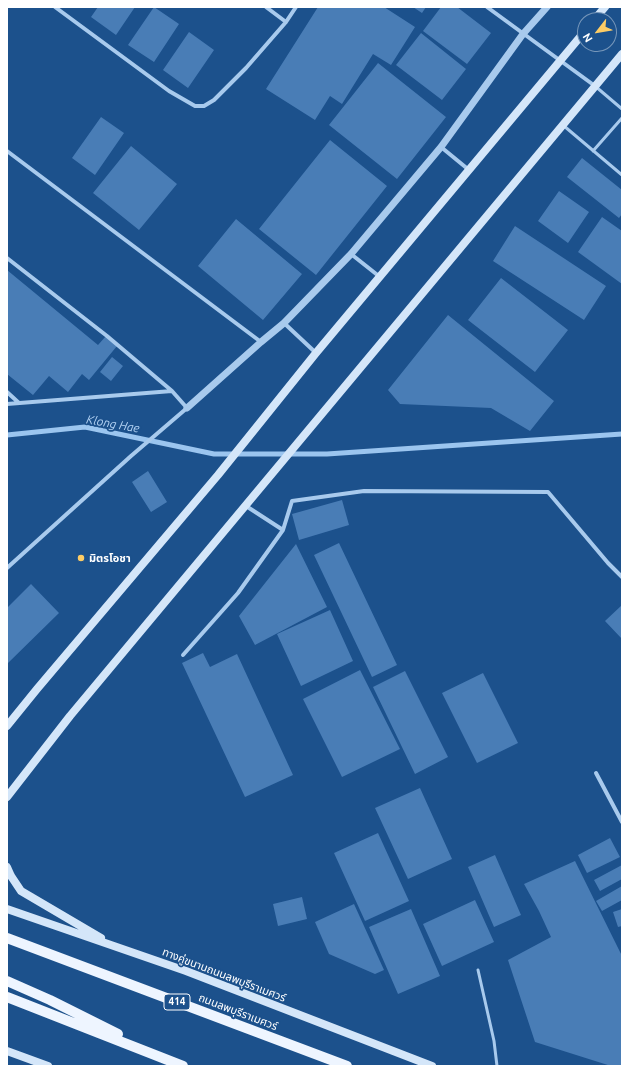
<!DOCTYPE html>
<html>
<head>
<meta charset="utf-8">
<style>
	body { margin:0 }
	#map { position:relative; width:629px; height:1073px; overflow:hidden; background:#1c518c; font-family:Ubuntu,sans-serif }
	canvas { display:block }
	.frame { position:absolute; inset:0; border:8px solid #fff; pointer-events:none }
	.north { position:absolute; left:577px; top:12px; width:40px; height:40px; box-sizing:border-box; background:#1c518c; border:1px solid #7797ba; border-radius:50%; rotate:239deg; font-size:11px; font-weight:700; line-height:16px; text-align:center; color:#fff }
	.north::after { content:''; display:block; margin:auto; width:14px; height:18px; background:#fdcc65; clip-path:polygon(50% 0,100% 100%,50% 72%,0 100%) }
</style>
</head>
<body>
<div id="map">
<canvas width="629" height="1073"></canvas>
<div class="frame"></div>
<div class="north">N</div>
</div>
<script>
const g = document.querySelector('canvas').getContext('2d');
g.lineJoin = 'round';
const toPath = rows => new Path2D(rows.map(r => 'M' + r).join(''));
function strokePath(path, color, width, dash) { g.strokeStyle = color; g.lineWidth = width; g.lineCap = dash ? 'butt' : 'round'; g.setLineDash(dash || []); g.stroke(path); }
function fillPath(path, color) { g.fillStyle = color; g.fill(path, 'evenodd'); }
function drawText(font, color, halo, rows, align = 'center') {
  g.font = font + ' Ubuntu,"Noto Sans Thai",sans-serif'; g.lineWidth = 3.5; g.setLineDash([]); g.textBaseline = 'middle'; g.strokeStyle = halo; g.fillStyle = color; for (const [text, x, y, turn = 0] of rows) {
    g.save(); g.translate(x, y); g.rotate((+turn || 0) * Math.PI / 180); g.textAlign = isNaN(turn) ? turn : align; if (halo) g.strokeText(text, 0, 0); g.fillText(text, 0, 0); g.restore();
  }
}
strokePath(toPath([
	[7,435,85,427,214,454,327,454,622,434]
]), '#9bc5ef', 5);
fillPath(toPath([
	[98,7,135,7,116,35,91,17],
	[154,7,179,24,154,62,128,45],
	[318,7,384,7,415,27,391,65,373,54,342,104,330,96,315,120,266,89],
	[413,7,426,7,422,13],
	[441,7,457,7,491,33,467,64,423,31],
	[189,32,214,50,188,88,163,70],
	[421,33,466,69,442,100,396,65],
	[378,63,446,117,397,179,329,125],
	[101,117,124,133,95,175,72,158],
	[330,140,387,186,316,275,259,229],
	[131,146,177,184,139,230,93,193],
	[582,158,622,190,622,214,619,218,567,177],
	[559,191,589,212,568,243,538,221],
	[602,217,622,231,622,284,578,252],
	[236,219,302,274,263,320,198,266],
	[515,226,606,286,584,320,493,261],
	[7,270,98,345,106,336,117,346,89,380,82,374,68,392,49,376,33,395,7,374],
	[501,278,568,330,535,372,468,320],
	[448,315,554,401,530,431,491,408,400,404,388,390],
	[112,357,123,366,111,381,100,372],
	[148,471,167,502,151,512,132,482],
	[342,500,349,525,299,540,292,514],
	[339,543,397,665,372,677,314,555],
	[296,544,327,607,255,645,239,616],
	[31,584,59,613,7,664,7,608],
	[622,605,622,639,605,621],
	[330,610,353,661,301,686,277,634],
	[203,653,210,667,237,654,293,775,245,797,182,663],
	[360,670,400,749,342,777,303,699],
	[405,671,448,757,415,774,373,687],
	[483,673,518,743,477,763,442,693],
	[420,788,452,859,408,879,375,808],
	[378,833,409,901,365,921,334,853],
	[610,838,620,857,587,873,578,855],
	[495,855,521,915,494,927,468,867],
	[575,861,622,956,622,1066,611,1066,535,1042,508,960,551,937,539,911,524,884],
	[622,865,622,879,600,891,594,880],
	[622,886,622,900,602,911,596,901],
	[302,897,307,919,278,926,273,904],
	[475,900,494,942,442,966,423,924],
	[354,904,384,970,375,974,329,954,315,922],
	[411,909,440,976,398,994,369,927],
	[622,909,622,926,618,927,613,912]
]), '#497db6');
strokePath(toPath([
	[595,86,622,109],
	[564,126,622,175],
	[593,151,622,118],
	[478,970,494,1041,497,1066]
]), '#a8caed', 3);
strokePath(toPath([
	[55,7,169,91,195,106,204,106,214,100,246,68,286,22,296,7],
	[266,7,286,22],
	[487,7,595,86],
	[441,147,469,170],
	[7,151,261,342],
	[351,254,380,277],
	[7,258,107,336,172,391],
	[284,323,316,353],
	[7,392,19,403],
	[7,404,172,391,187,408,131,456,7,568],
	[246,506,283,530],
	[183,655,238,593,283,530,292,501,364,491,548,492,608,563,622,577],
	[596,773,622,822]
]), '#a8caed', 4);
strokePath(toPath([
	[187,408,261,342,284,323,351,254,441,147,523,34,547,7]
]), '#a8caed', 7);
strokePath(toPath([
	[594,20,605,7],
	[7,726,37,689,218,475,316,353,585,31],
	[7,797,70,716,622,54],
	[7,867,11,876,21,891,101,938],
	[7,909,186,971,432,1066],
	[7,1051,48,1066]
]), '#d4e6f9', 8);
strokePath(toPath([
	[7,938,347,1066],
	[7,981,50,1000,118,1034],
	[7,997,183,1066]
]), '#eef5ff', 10);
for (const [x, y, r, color] of [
	[81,558,4,"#fdcc65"]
]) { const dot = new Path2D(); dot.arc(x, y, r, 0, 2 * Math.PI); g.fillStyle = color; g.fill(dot); strokePath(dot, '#1c518c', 1.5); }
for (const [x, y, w] of [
	[177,1002,26]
]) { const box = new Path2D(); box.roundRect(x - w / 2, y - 8, w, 16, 3); g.fillStyle = '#1c518c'; g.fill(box); strokePath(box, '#fff', 1); }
drawText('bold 10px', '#fff', null, [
	["414",177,1002]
]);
drawText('bold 11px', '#fff', '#1c518c', [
	["มิตรโอชา",89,558]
], 'left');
drawText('11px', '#fff', '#1c518c', [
	["ทางคู่ขนานถนนลพบุรีราเมศวร์",224,975,21],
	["ถนนลพบุรีราเมศวร์",238,1012,21]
]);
drawText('italic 12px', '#b4d3f4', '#1c518c', [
	["Klong Hae",113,424,10]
]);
</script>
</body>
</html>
